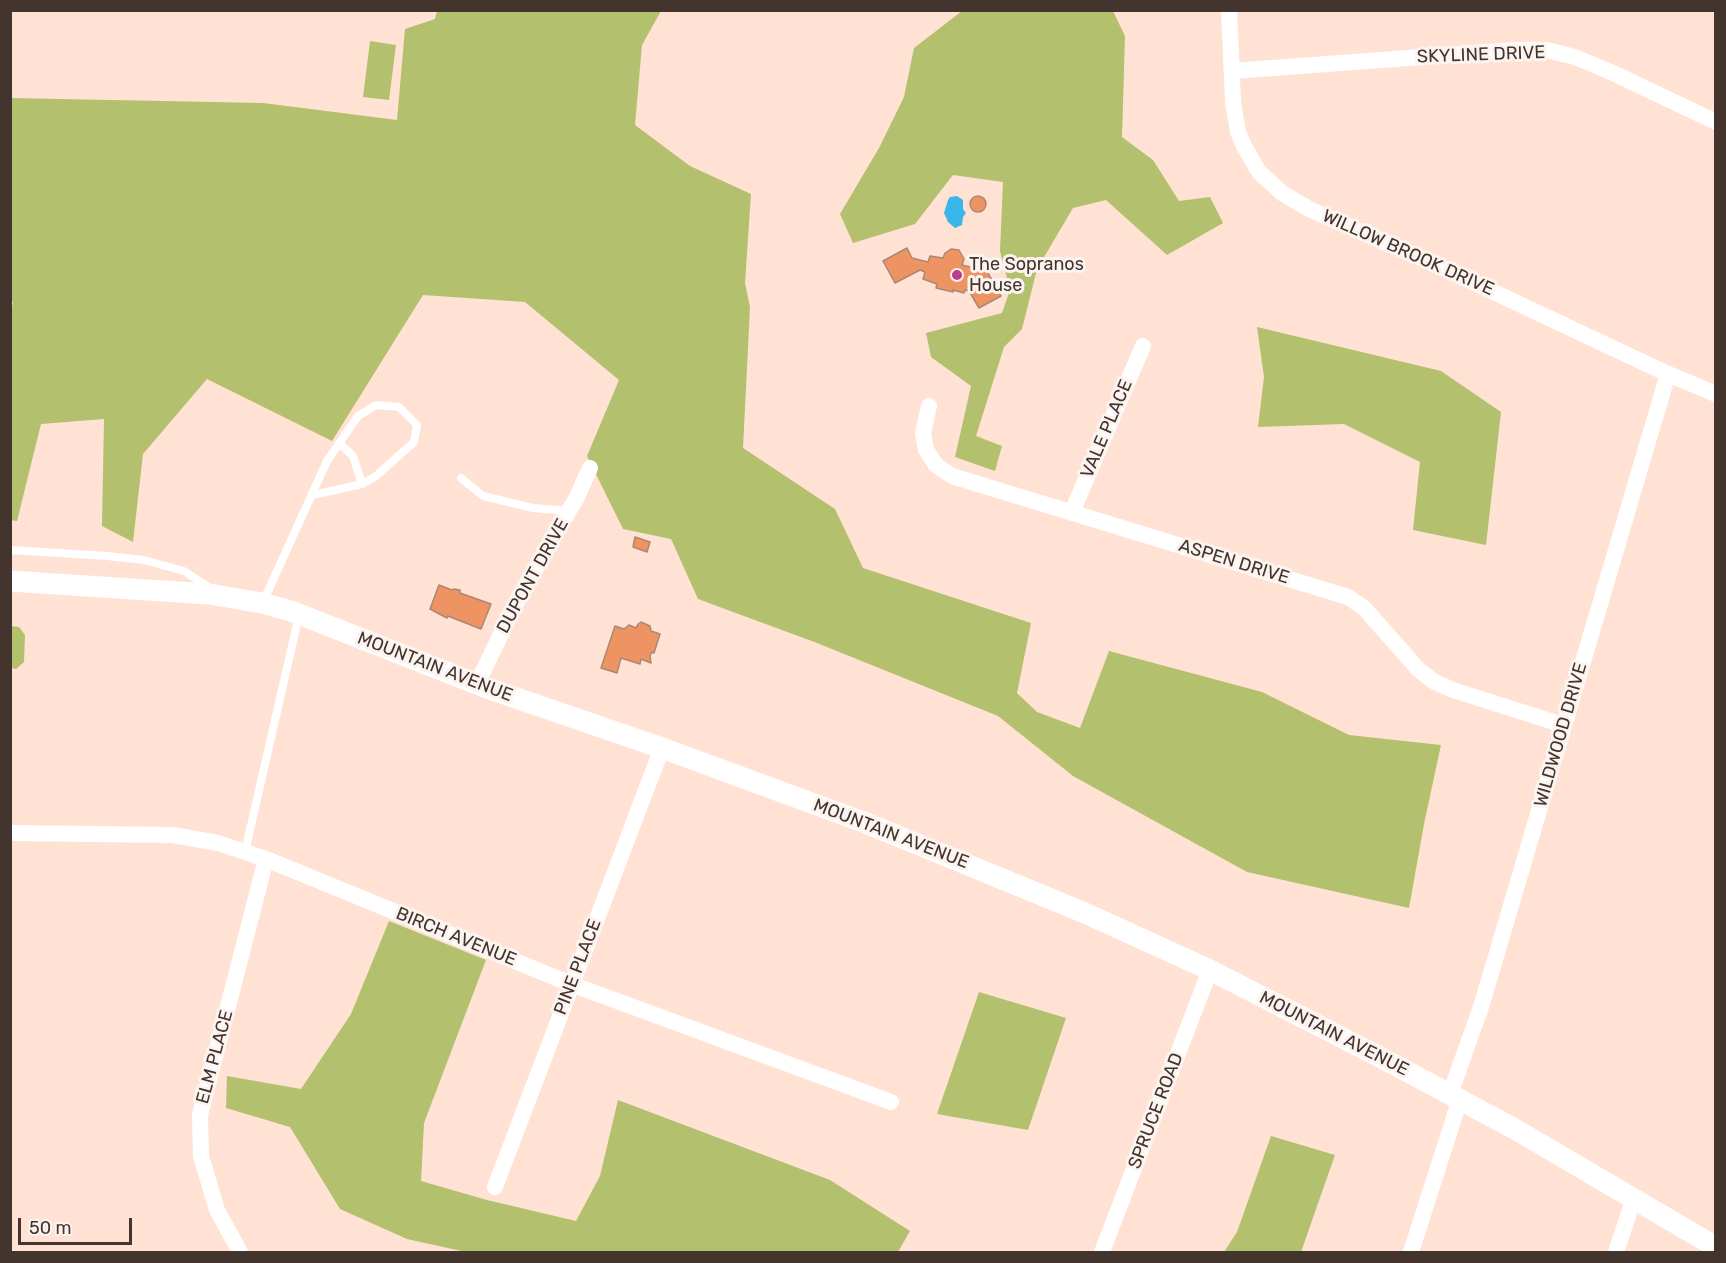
<!DOCTYPE html>
<html>
<head>
<meta charset="utf-8">
<style>
	body { margin:0 }
	#map { position:relative; width:1726px; height:1263px; overflow:hidden; background:#ffe2d3; font-family:Rubik,sans-serif }
	canvas { display:block }
	.frame { position:absolute; inset:0; border:12px solid #43342d; pointer-events:none }
	.scale { position:absolute; left:18px; top:1218px; width:114px; height:27px; box-sizing:border-box; border:3px solid #43342d; border-top:0; padding-left:8px; font-size:18px; line-height:21px; white-space:nowrap; color:#43342d; -webkit-text-stroke:4px #fbf4f0; paint-order:stroke }
</style>
</head>
<body>
<div id="map">
<canvas width="1726" height="1263"></canvas>
<div class="frame"></div>
<div class="scale">50 m</div>
</div>
<script>
const g = document.querySelector('canvas').getContext('2d');
g.lineJoin = 'round';
function fillPath(path, color) { g.fillStyle = color; g.fill(path, 'evenodd'); }
const toPath = rows => new Path2D(rows.map(r => 'M' + r).join(''));
function strokePath(path, color, width, dash) { g.strokeStyle = color; g.lineWidth = width; g.lineCap = dash ? 'butt' : 'round'; g.setLineDash(dash || []); g.stroke(path); }
function drawText(font, color, halo, rows, align = 'center') {
  g.font = font + ' Rubik,sans-serif'; g.lineWidth = 6; g.setLineDash([]); g.textBaseline = 'middle'; g.strokeStyle = halo; g.fillStyle = color; for (const [text, x, y, turn = 0] of rows) {
    g.save(); g.translate(x, y); g.rotate((+turn || 0) * Math.PI / 180); g.textAlign = isNaN(turn) ? turn : align; if (halo) g.strokeText(text, 0, 0); g.fillText(text, 0, 0); g.restore();
  }
}
fillPath(toPath([
	[437,11,661,11,642,45,635,125,690,166,751,194,745,283,750,307,743,448,835,509,863,568,1031,623,1017,693,1037,712,1080,728,1109,651,1262,692,1349,735,1441,745,1424,824,1409,908,1247,872,1073,776,998,716,817,643,698,599,671,539,623,529,587,456,619,380,525,302,423,295,332,441,207,379,143,454,133,542,102,526,104,419,41,424,17,521,11,520,10,317,13,302,10,299,10,98,263,103,397,120,405,29,435,19],
	[1113,11,1125,36,1122,137,1153,160,1179,201,1210,197,1223,223,1167,255,1106,200,1073,208,1037,269,1022,329,1004,347,976,436,1002,446,995,471,955,457,971,386,931,357,926,333,1002,313,1010,290,1000,251,1003,182,953,175,915,224,853,243,840,214,879,148,904,97,914,48,962,11],
	[370,41,396,45,389,100,363,97],
	[1257,327,1441,371,1501,412,1486,545,1413,530,1420,462,1344,424,1258,427,1264,377],
	[11,626,19,627,25,635,24,662,16,669,11,668],
	[389,921,486,960,424,1123,421,1181,487,1200,576,1221,600,1176,618,1100,830,1180,910,1231,898,1252,466,1252,407,1239,340,1209,290,1127,226,1108,227,1076,301,1089,351,1014],
	[979,992,1066,1018,1028,1130,937,1114],
	[1271,1136,1335,1155,1301,1252,1224,1252,1237,1232]
]), '#b3c06e');
fillPath(toPath([
	[957,196,963,200,963,209,966,213,963,217,962,225,955,228,948,222,944,213,948,200,950,197]
]), '#3ab7e8');
const building = toPath([
	'970 204a8 8 0 1 1 16 0a8 8 0 1 1-16 0Z',
	[907,248,912,258,928,262,930,256,943,258,945,253,951,249,959,250,964,259,962,265,987,271,1001,296,979,308,969,291,965,290,964,293,953,290,953,292,936,288,937,284,923,279,925,272,920,270,895,283,883,261,907,248],
	[635,537,650,542,647,552,633,547,635,537],
	[439,585,452,590,454,589,460,590,460,593,491,604,481,629,448,616,447,618,430,609,439,585],
	[641,622,650,626,651,631,660,634,654,653,652,652,650,656,651,663,641,659,640,664,621,658,617,673,601,668,615,626,624,629,629,625,636,628,638,624,641,622]
]);
fillPath(building, '#ee9362');
strokePath(building, '#a98877', 1.5);
strokePath(toPath([
	[339,443,353,456,362,484],
	[461,478,483,496,533,508,569,511],
	[10,550,107,556,144,560,184,571,210,588],
	[263,602,327,461,358,416,376,405,399,407,417,425,414,442,376,476,362,484,313,495],
	[245,852,299,615]
]), '#fff', 8);
strokePath(toPath([
	[1229,10,1233,102,1238,132,1244,146,1259,172,1282,193,1309,209,1432,263,1668,374,1716,394],
	[1232,71,1516,50,1547,50,1575,57,1613,73,1716,122],
	[929,406,923,433,926,450,936,465,952,476,1348,597,1364,608,1418,669,1433,681,1453,690,1563,725],
	[1072,512,1143,346],
	[477,684,519,597,577,497,590,468],
	[10,833,173,835,218,843,266,859,571,984,891,1102],
	[1450,1094,1481,1007,1668,374],
	[495,1187,662,748],
	[240,1252,217,1210,201,1156,200,1115,266,859],
	[1102,1252,1210,970],
	[1411,1252,1460,1099],
	[1616,1252,1634,1198]
]), '#fff', 16);
strokePath(toPath([
	[10,581,209,594,262,603,291,611,487,688,662,748,866,823,1085,913,1210,970,1378,1056,1513,1128,1716,1247]
]), '#fff', 21);
for (const [x, y, r, color] of [
	[957,275,6,"#bb3d8a"]
]) { const dot = new Path2D(); dot.arc(x, y, r, 0, 2 * Math.PI); g.fillStyle = color; g.fill(dot); strokePath(dot, '#fbf4f0', 2); }
drawText('18px', '#43342d', '#fbf4f0', [
	["SKYLINE DRIVE",1481,55,-2],
	["WILLOW BROOK DRIVE",1408,253,24],
	["VALE PLACE",1107,429,-67],
	["ASPEN DRIVE",1234,562,17],
	["DUPONT DRIVE",533,576,-61],
	["MOUNTAIN AVENUE",435,667,21],
	["WILDWOOD DRIVE",1561,735,-74],
	["MOUNTAIN AVENUE",891,834,21],
	["BIRCH AVENUE",456,937,22],
	["PINE PLACE",578,967,-69],
	["MOUNTAIN AVENUE",1334,1034,27],
	["ELM PLACE",215,1057,-75],
	["SPRUCE ROAD",1156,1111,-69]
]);
drawText('18px', '#43342d', '#fbf4f0', [
	["The Sopranos",969,265],
	["House",969,286]
], 'left');
</script>
</body>
</html>
